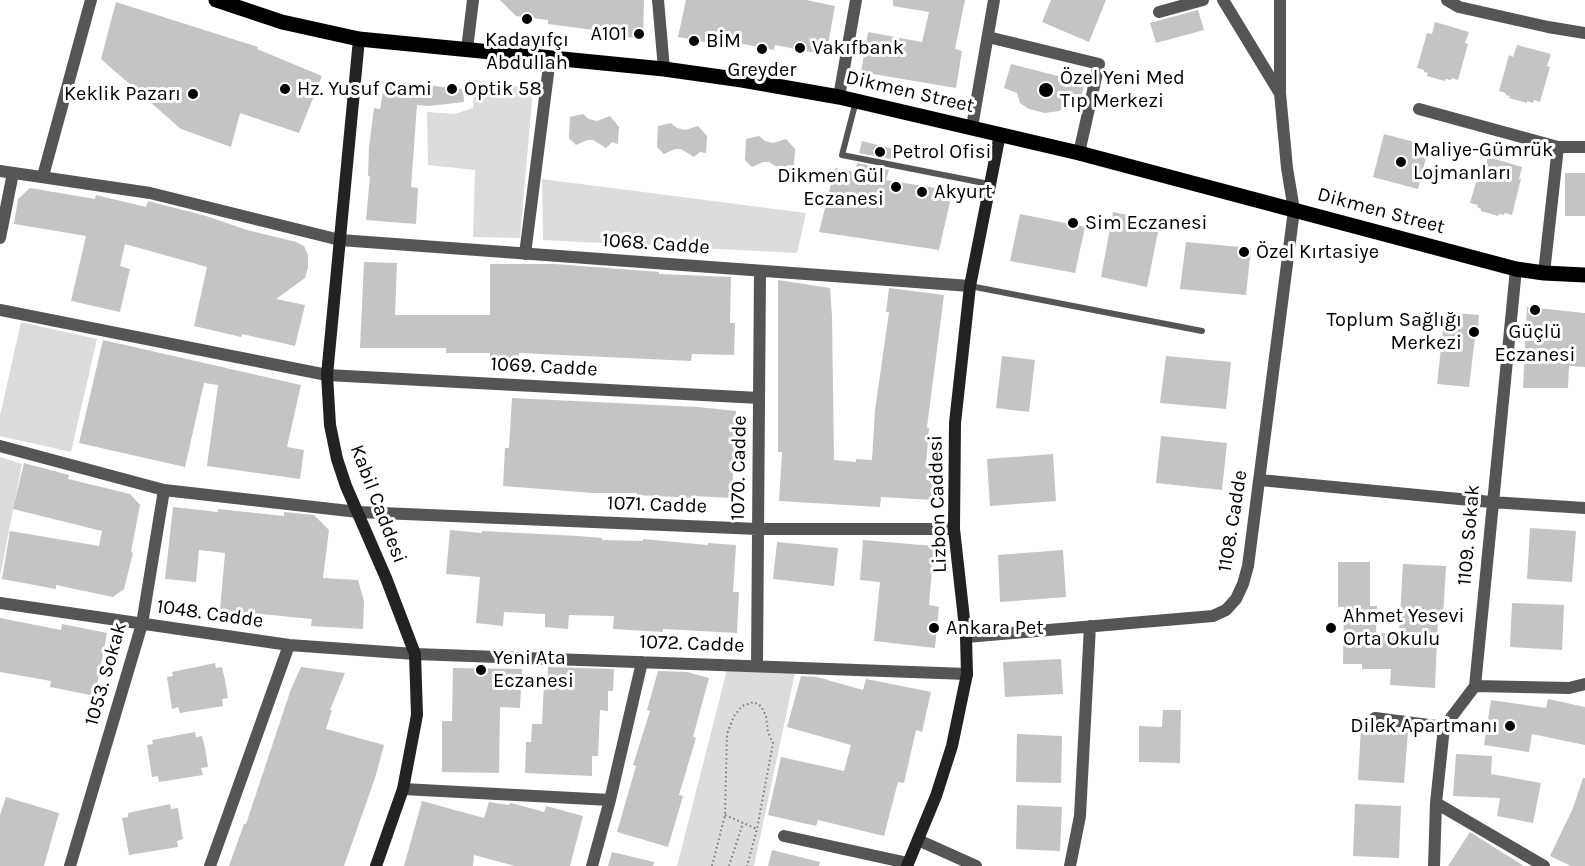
<!DOCTYPE html>
<html>
<head>
<meta charset="utf-8">
<style>
	body { margin:0 }
	canvas { display:block; background:#fff }
</style>
</head>
<body>
<canvas width="1585" height="866"></canvas>
<script>
const g = document.querySelector('canvas').getContext('2d');
g.lineJoin = 'round';
function fillPath(path, color) { g.fillStyle = color; g.fill(path, 'evenodd'); }
const toPath = rows => new Path2D(rows.map(r => 'M' + r).join(''));
function strokePath(path, color, width, dash) { g.strokeStyle = color; g.lineWidth = width; g.lineCap = dash ? 'butt' : 'round'; g.setLineDash(dash || []); g.stroke(path); }
function drawText(font, color, halo, rows, align = 'center') {
  g.font = font + ' Karla,sans-serif'; g.lineWidth = 6; g.setLineDash([]); g.textBaseline = 'middle'; g.strokeStyle = halo; g.fillStyle = color; for (const [text, x, y, turn = 0] of rows) {
    g.save(); g.translate(x, y); g.rotate((+turn || 0) * Math.PI / 180); g.textAlign = isNaN(turn) ? turn : align; if (halo) g.strokeText(text, 0, 0); g.fillText(text, 0, 0); g.restore();
  }
}
fillPath(toPath([
	[475,80,533,89,520,238,473,237,475,170,428,165,427,112,455,114,473,108],
	[542,179,806,213,797,253,543,240],
	[21,322,97,339,71,452,0,436,0,416],
	[0,457,22,464,0,577],
	[727,670,795,673,754,866,677,866]
]), '#dcdcdc');
fillPath(toPath([
	[500,0,644,0,643,38,601,36,601,31,548,24,548,20,516,16],
	[686,0,806,0,835,6,826,55,775,45,774,50,727,41,726,46,678,37],
	[893,0,965,0,955,49,962,51,956,88,861,72,868,32,922,42,929,12,893,6],
	[1051,0,1106,0,1089,42,1042,22],
	[116,2,258,47,257,49,322,76,299,133,240,113,231,147,181,129,101,59],
	[1198,10,1204,30,1156,43,1150,23],
	[1435,22,1469,32,1465,43,1468,44,1458,80,1452,78,1451,80,1446,79,1445,81,1427,76,1428,73,1424,72,1424,70,1417,68,1427,33,1432,34],
	[1517,45,1551,54,1547,66,1550,67,1540,102,1534,100,1533,103,1527,101,1527,103,1509,98,1510,96,1506,95,1506,93,1499,91,1509,55,1513,57],
	[1011,64,1085,83,1078,106,1069,104,1059,111,1045,113,1029,109,1020,103,1017,93,1004,88],
	[385,81,463,89,464,102,429,106,417,105,411,187,418,188,416,224,366,220,370,176,368,176,369,147,374,108,380,109],
	[583,114,589,119,597,121,610,116,619,127,618,144,612,142,606,148,593,140,587,140,576,145,569,138,570,117],
	[671,123,677,128,685,130,698,126,707,136,706,153,700,152,694,157,681,149,675,149,664,154,657,147,658,126],
	[1384,134,1429,146,1418,189,1373,177],
	[759,136,765,141,773,143,786,139,795,149,794,166,788,165,782,170,769,162,763,162,752,167,745,160,746,139],
	[862,141,894,149,891,159,859,153],
	[1488,157,1522,167,1519,179,1521,179,1512,215,1505,213,1504,215,1499,214,1498,216,1481,211,1481,209,1477,207,1478,205,1470,203,1480,168,1485,169],
	[857,163,889,170,886,180,935,188,946,194,950,202,939,250,819,232,835,168,855,172],
	[1565,173,1585,173,1585,216,1565,216],
	[30,188,95,199,96,195,146,207,148,201,206,216,247,230,296,242,304,246,308,255,308,267,305,278,276,299,305,305,295,346,242,334,241,337,194,326,207,267,125,244,120,266,130,269,120,312,71,301,86,236,14,224,18,199],
	[1113,212,1160,222,1147,287,1101,277],
	[1020,214,1085,227,1075,273,1010,261],
	[1186,242,1251,248,1246,295,1180,289],
	[364,262,397,263,395,315,490,315,490,264,555,264,659,272,659,274,731,277,730,323,735,323,734,355,692,354,691,361,519,353,519,362,490,362,490,353,446,353,446,348,360,348],
	[778,280,830,288,832,316,834,460,856,462,856,459,872,460,875,410,889,312,886,312,889,288,944,295,927,427,929,428,926,464,935,465,932,500,881,497,880,507,779,501,782,452,778,452],
	[1527,307,1585,313,1585,367,1569,366,1568,388,1523,388],
	[1445,312,1479,315,1477,338,1475,338,1469,387,1437,384],
	[103,340,301,385,287,447,304,450,300,479,207,466,218,385,204,383,185,467,79,443],
	[1002,356,1035,360,1029,412,996,408],
	[1166,356,1231,362,1226,409,1160,403],
	[512,398,698,407,736,411,732,498,694,496,694,498,637,495,637,493,593,493,503,486,505,448,509,448],
	[1161,436,1227,443,1222,490,1156,483],
	[1053,454,1056,501,990,506,987,459],
	[24,463,69,475,68,479,130,494,140,505,131,552,133,553,124,589,113,597,56,585,56,589,2,579,10,531,99,546,102,531,13,509],
	[173,507,218,512,218,509,284,516,284,512,314,515,329,530,323,578,358,580,364,601,363,629,311,626,312,619,220,610,225,553,199,550,196,582,165,579],
	[1530,528,1576,531,1572,582,1527,579],
	[450,530,482,533,482,531,578,536,602,538,602,540,643,541,643,539,708,545,708,543,736,545,733,592,739,592,737,633,663,629,663,632,613,629,614,616,569,615,568,629,545,627,545,614,504,612,503,626,476,623,480,577,446,574],
	[863,540,934,546,929,605,939,607,935,648,874,641,880,582,860,580],
	[777,542,838,548,834,586,773,579],
	[1063,550,1066,597,1000,602,998,555],
	[1338,562,1370,562,1370,606,1377,606,1376,633,1399,634,1403,564,1446,566,1443,618,1438,617,1435,688,1390,685,1391,669,1362,669,1362,664,1343,664,1344,607,1338,607],
	[1512,603,1564,605,1562,650,1510,647],
	[0,618,61,630,62,624,107,633,95,696,50,687,51,681,0,672],
	[1061,659,1063,694,1005,697,1003,662],
	[215,663,216,668,222,667,225,680,228,698,222,699,223,706,180,713,178,707,172,709,167,677,173,676,172,672],
	[301,667,345,673,330,710,332,710,326,729,384,745,375,778,344,866,229,866,244,824,246,824,291,689],
	[548,667,614,669,613,691,608,691,608,711,600,710,598,756,592,756,592,776,525,773,526,742,531,742,532,724,542,724,544,684,547,684],
	[453,668,522,669,520,708,500,707,499,773,442,772,442,721,452,721],
	[658,671,687,672,709,678,693,737,696,738,679,795,683,796,668,847,617,832,636,766,633,765,650,711,647,710],
	[801,676,817,677,863,690,866,679,931,692,922,732,916,730,904,783,898,782,884,836,818,820,816,826,768,815,781,757,844,771,851,745,787,727],
	[1548,699,1585,707,1585,745,1532,734,1529,752,1484,745,1491,700,1546,708],
	[1163,710,1181,710,1180,763,1139,762,1139,726,1162,727],
	[1361,727,1408,731,1404,783,1358,780],
	[195,732,196,737,202,736,205,748,208,767,201,768,203,775,159,782,158,776,152,777,147,745,153,744,152,740],
	[1017,734,1062,736,1061,783,1016,782],
	[1456,754,1492,756,1491,774,1541,783,1533,823,1497,816,1500,798,1453,796],
	[1583,778,1585,778,1585,866,1571,866,1550,856,1573,808],
	[6,797,59,813,44,866,0,866,0,815],
	[422,801,484,818,489,802,508,805,511,803,544,812,546,806,583,816,570,866,515,866,474,855,473,866,404,866],
	[170,804,171,809,178,808,180,821,183,839,177,841,178,847,129,855,122,818,128,817,128,813],
	[1355,804,1401,806,1399,858,1353,856],
	[1017,805,1062,807,1060,851,1016,849],
	[1470,832,1481,839,1524,866,1448,866],
	[772,850,820,862,819,866,768,866],
	[612,852,654,862,653,866,608,866]
]), '#c4c4c4');
strokePath(toPath([
	[725,815,757,829],
	[712,866,725,815,727,734,734,716,742,706,754,702,761,706,766,716,768,732,773,743,757,829,747,866],
	[729,866,743,823]
]), '#777', 2, [1.5, 3]);
strokePath(toPath([
	[856,101,842,155,989,184],
	[970,286,1202,331]
]), '#555', 6);
strokePath(toPath([
	[658,0,664,69],
	[1223,0,1279,92],
	[1447,0,1459,7,1548,27,1585,33],
	[1159,12,1203,0],
	[988,37,1099,64,1079,153],
	[467,49,473,0],
	[839,97,856,0],
	[1419,109,1558,147,1585,147],
	[972,127,994,0],
	[0,171,150,193,340,240,970,286],
	[43,176,91,0],
	[0,238,13,173],
	[525,254,550,58],
	[1544,273,1558,147],
	[0,310,327,375,759,398],
	[0,446,164,490,358,512,758,529,954,529],
	[1260,480,1491,502,1585,508],
	[0,603,289,645,415,654,967,674],
	[966,637,1213,616,1226,610,1236,599,1243,584,1248,566,1294,210,1287,168,1280,93,1280,0],
	[757,666,760,271],
	[1475,686,1569,688,1585,684],
	[1375,718,1444,727],
	[403,789,610,800],
	[1436,803,1544,866],
	[784,836,908,863],
	[918,840,976,866],
	[70,866,142,624,164,490],
	[210,866,289,645],
	[592,866,610,800,642,662],
	[1070,866,1080,816,1090,626],
	[1434,866,1436,803,1444,727,1475,686,1516,269]
]), '#555', 12);
strokePath(toPath([
	[359,39,327,375,330,425,337,459,346,486,386,578,415,654,417,715,403,789,376,866],
	[907,866,936,796,952,746,967,674,966,637,954,529,955,423,970,286,1000,134]
]), '#222', 12);
strokePath(toPath([
	[216,0,282,22,359,39,664,69,742,80,839,97,1079,153,1516,269,1544,273,1585,275]
]), '#000', 15);
for (const [x, y, r, color] of [
	[527,19,6,"#000"],
	[639,34,6,"#000"],
	[694,41,6,"#000"],
	[800,48,6,"#000"],
	[762,49,6,"#000"],
	[285,89,6,"#000"],
	[452,89,6,"#000"],
	[1046,90,8,"#000"],
	[193,94,6,"#000"],
	[880,152,6,"#000"],
	[1401,162,6,"#000"],
	[896,187,6,"#000"],
	[922,192,6,"#000"],
	[1073,223,6,"#000"],
	[1244,252,6,"#000"],
	[1535,310,6,"#000"],
	[1474,332,6,"#000"],
	[934,628,6,"#000"],
	[1331,628,6,"#000"],
	[481,670,6,"#000"],
	[1510,726,6,"#000"]
]) { const dot = new Path2D(); dot.arc(x, y, r, 0, 2 * Math.PI); g.fillStyle = color; g.fill(dot); strokePath(dot, '#fff', 2); }
drawText('20px', '#000', '#fff', [
	["A101",627,34,"right"],
	["Kadayıfçı",527,40,"center"],
	["Abdullah",527,63,"center"],
	["BİM",706,41],
	["Vakıfbank",812,48],
	["Greyder",762,70,"center"],
	["Özel Yeni Med",1060,78],
	["Tıp Merkezi",1060,101],
	["Hz. Yusuf Cami",297,89],
	["Optik 58",464,89],
	["Keklik Pazarı",181,94,"right"],
	["Maliye-Gümrük",1413,150],
	["Lojmanları",1413,173],
	["Petrol Ofisi",892,152],
	["Dikmen Gül",884,176,"right"],
	["Eczanesi",884,199,"right"],
	["Akyurt",934,192],
	["Sim Eczanesi",1085,223],
	["Özel Kırtasiye",1256,252],
	["Toplum Sağlığı",1462,320,"right"],
	["Merkezi",1462,343,"right"],
	["Güçlü",1535,332,"center"],
	["Eczanesi",1535,355,"center"],
	["Ahmet Yesevi",1343,616],
	["Orta Okulu",1343,639],
	["Ankara Pet",946,628],
	["Yeni Ata",493,658],
	["Eczanesi",493,681],
	["Dilek Apartmanı",1498,726,"right"]
], 'left');
drawText('20px', '#000', '#fff', [
	["Dikmen Street",910,92,13],
	["Dikmen Street",1381,211,15],
	["1068. Cadde",656,244,4],
	["1069. Cadde",544,367,3],
	["1070. Cadde",739,468,-89],
	["Kabil Caddesi",378,504,69],
	["Lizbon Caddesi",938,504,-92],
	["1071. Cadde",657,505,2],
	["1108. Cadde",1233,521,-81],
	["1109. Sokak",1469,535,-85],
	["1048. Cadde",210,614,8],
	["1072. Cadde",692,644,2],
	["1053. Sokak",106,674,-74]
]);
</script>
</body>
</html>
